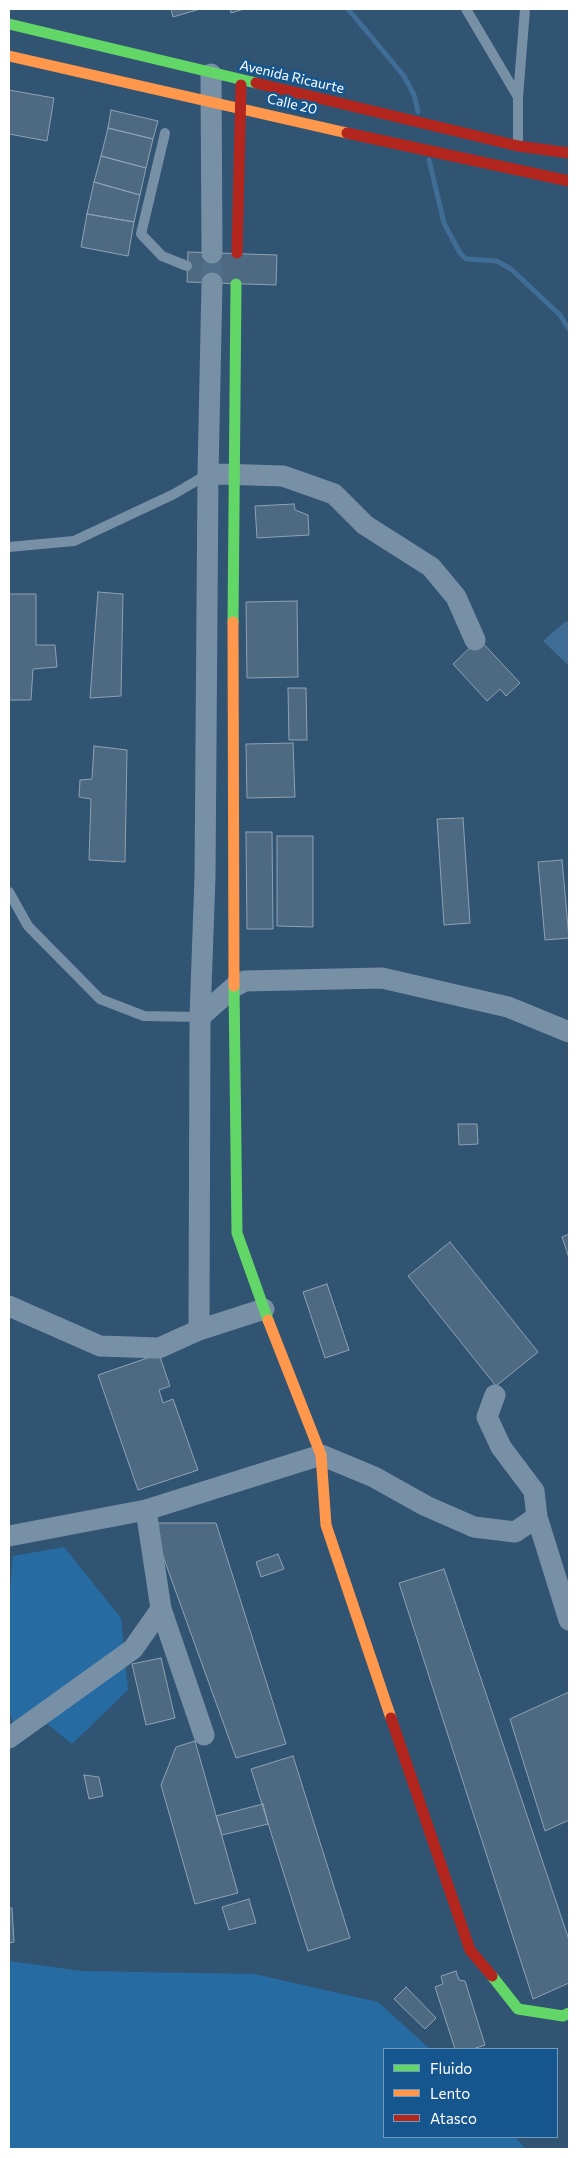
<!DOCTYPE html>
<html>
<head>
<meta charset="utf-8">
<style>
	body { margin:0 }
	#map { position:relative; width:578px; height:2158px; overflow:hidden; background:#315473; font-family:Commissioner,sans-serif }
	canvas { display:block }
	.frame { position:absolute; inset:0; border:10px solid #fff; pointer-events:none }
	.legend { position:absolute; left:383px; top:2048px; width:175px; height:90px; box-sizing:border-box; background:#16568e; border:1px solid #739abb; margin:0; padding:6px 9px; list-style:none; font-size:15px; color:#fff }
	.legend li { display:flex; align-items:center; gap:10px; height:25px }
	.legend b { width:25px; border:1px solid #739abb }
</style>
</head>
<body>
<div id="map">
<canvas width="578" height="2158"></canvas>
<div class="frame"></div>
<ul class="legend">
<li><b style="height:6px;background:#63d668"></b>Fluido</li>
<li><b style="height:6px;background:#ff974d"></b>Lento</li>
<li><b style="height:6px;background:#b3261e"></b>Atasco</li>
</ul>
</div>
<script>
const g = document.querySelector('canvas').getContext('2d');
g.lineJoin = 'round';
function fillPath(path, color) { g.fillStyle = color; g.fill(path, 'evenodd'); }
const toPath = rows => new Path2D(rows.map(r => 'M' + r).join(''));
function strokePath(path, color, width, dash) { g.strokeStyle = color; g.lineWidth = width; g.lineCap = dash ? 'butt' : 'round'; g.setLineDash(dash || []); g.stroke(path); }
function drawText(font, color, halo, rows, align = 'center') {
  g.font = font + ' Commissioner,sans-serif'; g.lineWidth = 5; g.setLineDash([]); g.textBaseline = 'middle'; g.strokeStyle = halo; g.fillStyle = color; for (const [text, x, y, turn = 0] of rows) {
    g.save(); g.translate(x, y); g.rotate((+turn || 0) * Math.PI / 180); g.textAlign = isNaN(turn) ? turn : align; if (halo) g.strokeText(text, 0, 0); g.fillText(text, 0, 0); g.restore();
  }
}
fillPath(toPath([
	[64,1547,121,1618,128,1690,72,1744,36,1715,15,1726,9,1713,9,1601,13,1556],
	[9,1961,81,1971,254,1974,378,2002,430,2049,384,2049,384,2137,515,2137,526,2149,9,2149]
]), '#276ba3');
fillPath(toPath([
	[566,621,569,623,569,666,543,641]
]), '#406d95');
strokePath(toPath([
	[348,9,404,76,414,95,418,112],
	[429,160,444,223,460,253,466,259,497,261,511,269,560,315,569,329]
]), '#406d95', 5);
const building = toPath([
	[171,9,200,9,173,17,171,9],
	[230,9,244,9,231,13,230,9],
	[9,90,54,98,47,141,9,134,9,90],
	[111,110,158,121,153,139,108,128,111,110],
	[108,128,153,139,146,168,101,156,108,128],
	[101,156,146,168,140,195,94,182,101,156],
	[94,182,140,195,134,222,87,214,94,182],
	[87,214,134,222,128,256,81,247,87,214],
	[188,252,277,255,276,285,187,282,188,252],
	[294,504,295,510,308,515,309,535,257,538,255,506,294,504],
	[98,592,123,594,121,696,90,698,98,592],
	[9,594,36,594,36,645,55,645,57,667,33,669,31,700,9,700,9,594],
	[297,601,298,677,247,678,246,602,297,601],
	[479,639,520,683,506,696,500,689,487,701,453,664,479,639],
	[288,688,306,688,307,740,289,740,288,688],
	[293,743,295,797,247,798,246,744,293,743],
	[94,746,127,750,125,862,89,860,91,799,79,797,80,780,92,779,94,746],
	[463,818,470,923,444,925,437,819,463,818],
	[246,832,272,832,273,929,247,929,246,832],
	[277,836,313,836,313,927,277,926,277,836],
	[562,860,569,938,545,940,538,862,562,860],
	[458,1124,477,1124,478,1144,459,1145,458,1124],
	[569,1234,569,1258,562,1237,569,1234],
	[450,1242,538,1352,496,1386,408,1276,450,1242],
	[327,1284,349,1350,325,1358,303,1292,327,1284],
	[159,1354,170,1386,159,1390,163,1403,173,1399,198,1470,138,1490,98,1375,159,1354],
	[151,1523,216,1523,286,1744,236,1758,151,1523],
	[278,1554,284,1569,261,1577,256,1562,278,1554],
	[444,1569,569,1940,569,1983,533,1999,399,1583,444,1569],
	[161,1658,175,1718,146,1725,132,1664,161,1658],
	[569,1692,569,1820,545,1831,510,1719,569,1692],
	[195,1741,238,1893,195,1904,161,1785,176,1747,195,1741],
	[293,1756,350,1938,308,1951,251,1769,293,1756],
	[84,1775,99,1777,103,1796,89,1799,84,1775],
	[263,1804,268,1824,222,1835,216,1816,263,1804],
	[249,1899,256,1923,229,1930,222,1907,249,1899],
	[9,1908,12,1908,14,1942,9,1943,9,1908],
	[456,1971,459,1980,465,1981,485,2045,473,2049,455,2049,435,1987,443,1984,441,1976,456,1971],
	[406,1987,436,2018,425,2029,394,1999,406,1987]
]);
fillPath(building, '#4e6a82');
strokePath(building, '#8da2b4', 1);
strokePath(toPath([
	[212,283,212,253]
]), '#506e88', 21, [21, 11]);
strokePath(toPath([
	[466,9,518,97,518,145],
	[518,97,525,9],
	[165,133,141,234,162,256,187,266],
	[9,547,74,541,174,494,208,474],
	[9,892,28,926,100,999,144,1016,200,1017]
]), '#7890a6', 10);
strokePath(toPath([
	[211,74,212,253],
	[218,474,283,476,334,494,365,525,431,567,456,597,475,640],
	[200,1017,235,986,245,981,382,978,508,1007,569,1032],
	[9,1306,100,1346,159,1348,199,1330,264,1309],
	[199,1330,200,1017,205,877,208,474,212,283],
	[495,1395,487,1417,501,1447,534,1491,537,1517,569,1620],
	[146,1510,161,1609,204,1735],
	[9,1536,146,1510,321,1455,374,1477,426,1506,474,1527,515,1532,537,1517],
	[9,1738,133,1649,161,1609]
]), '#7890a6', 21);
strokePath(toPath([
	[9,24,256,83],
	[233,622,236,284],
	[234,986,237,1233,268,1320],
	[492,1976,518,2009,563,2016,569,2013]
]), '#63d668', 11);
strokePath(toPath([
	[9,56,347,133],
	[233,622,234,986],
	[268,1320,321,1455,326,1525,391,1718]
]), '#ff974d', 11);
strokePath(toPath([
	[256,83,518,146,569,153],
	[347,133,569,181],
	[237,253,241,85],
	[391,1718,470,1950,492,1976]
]), '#b3261e', 11);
drawText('14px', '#fff', '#16568e', [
	["Avenida Ricaurte",292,77,13],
	["Calle 20",292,104,13]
]);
</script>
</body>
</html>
